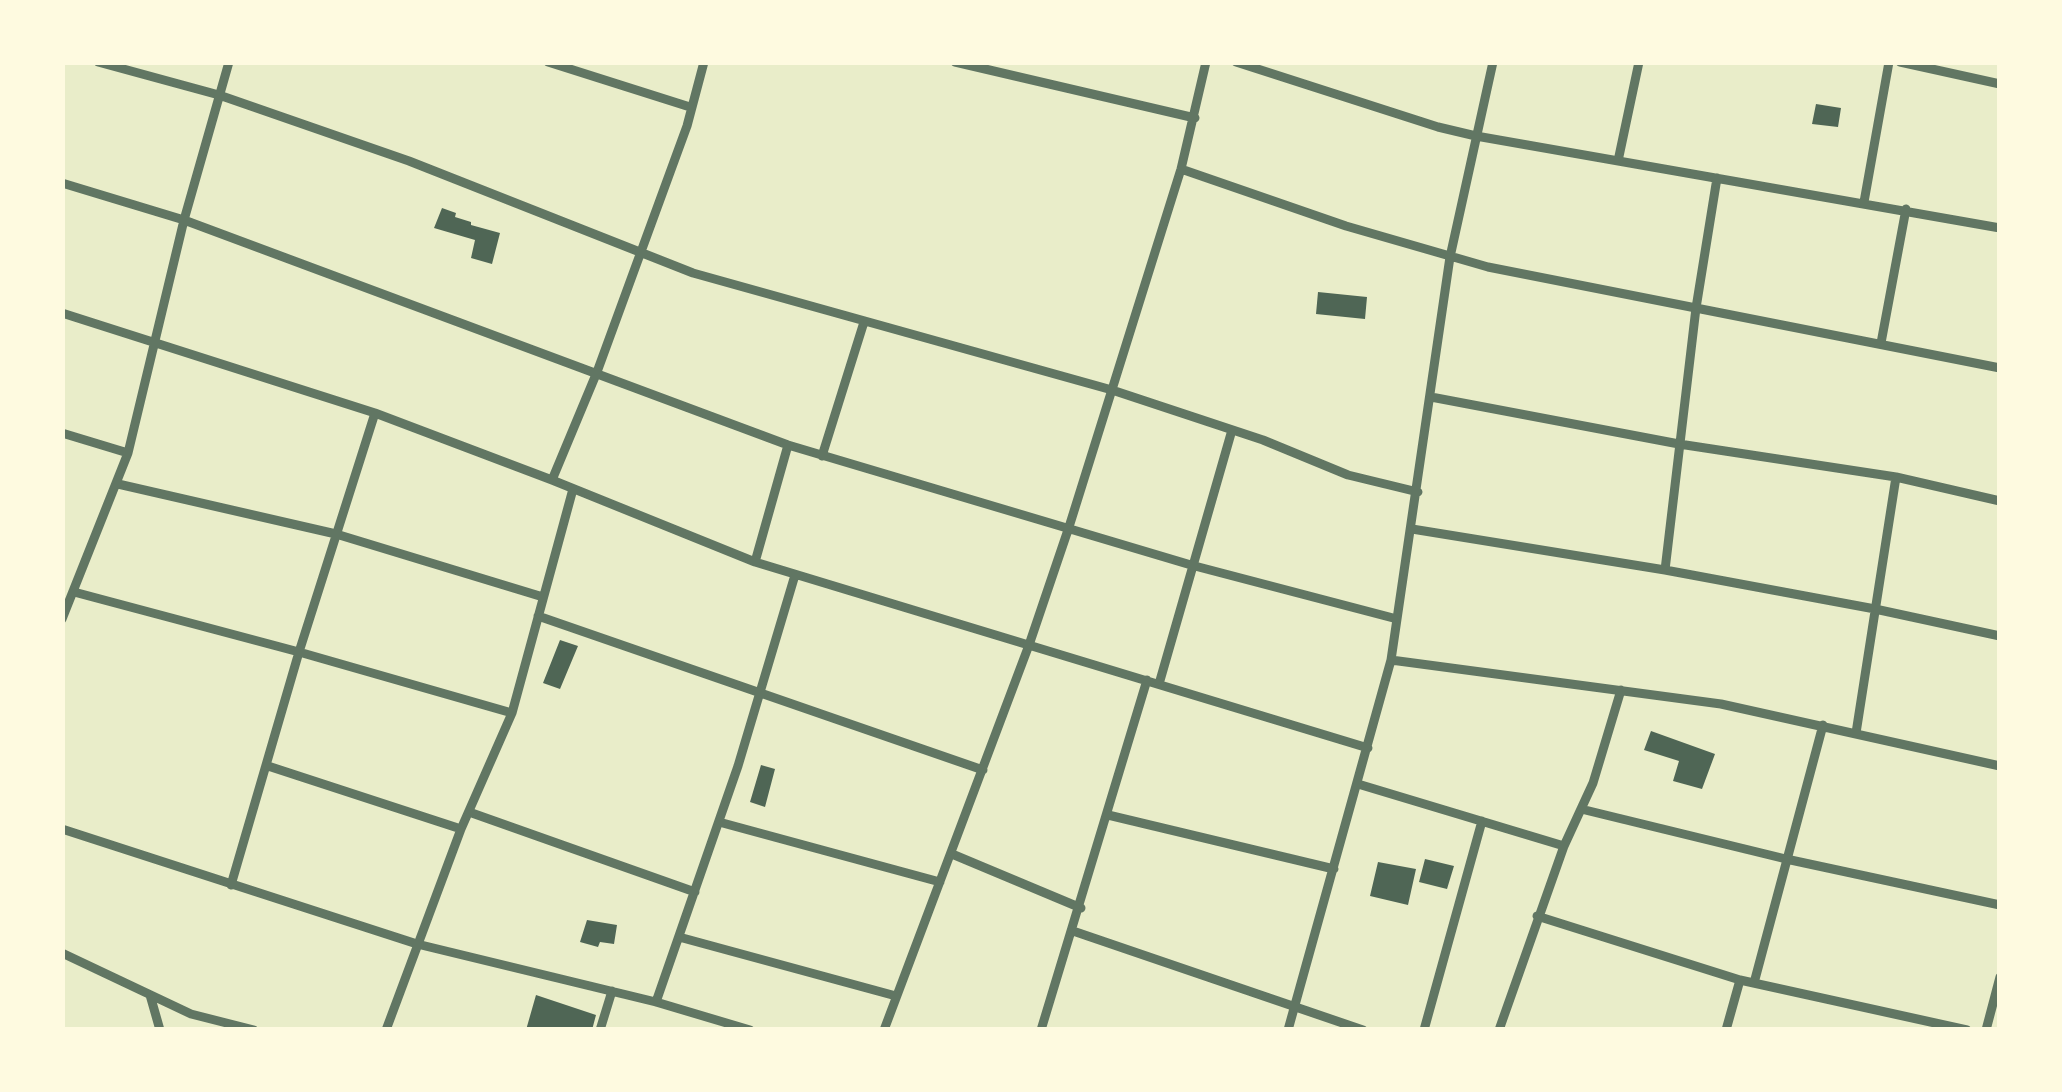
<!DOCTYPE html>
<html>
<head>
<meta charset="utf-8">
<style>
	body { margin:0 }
	#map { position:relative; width:2062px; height:1092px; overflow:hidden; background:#e9edc9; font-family:Inter,sans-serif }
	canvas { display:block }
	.frame { position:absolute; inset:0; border:65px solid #fefae0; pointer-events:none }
</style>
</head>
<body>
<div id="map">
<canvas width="2062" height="1092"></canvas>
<div class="frame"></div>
</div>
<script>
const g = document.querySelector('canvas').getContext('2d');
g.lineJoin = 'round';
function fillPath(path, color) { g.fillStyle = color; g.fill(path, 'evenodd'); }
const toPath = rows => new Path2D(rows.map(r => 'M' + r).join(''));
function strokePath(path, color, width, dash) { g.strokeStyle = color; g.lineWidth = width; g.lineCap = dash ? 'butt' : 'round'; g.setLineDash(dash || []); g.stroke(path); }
fillPath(toPath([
	[1816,104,1841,108,1838,127,1812,124],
	[442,208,456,213,455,217,471,222,471,225,500,233,492,264,471,258,475,240,434,228],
	[1318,292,1367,297,1365,319,1316,314],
	[560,640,578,646,560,689,543,683],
	[1651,731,1715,754,1702,789,1673,781,1679,761,1644,750],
	[761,765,775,769,765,807,750,802],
	[1425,859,1454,866,1447,889,1419,882],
	[1378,862,1416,869,1408,905,1370,896],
	[587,920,617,925,614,944,600,942,598,947,580,942],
	[536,995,596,1015,592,1030,526,1030]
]), '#4f6655');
strokePath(toPath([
	[98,62,219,95,409,161,693,273,1112,390,1263,440,1348,475,1418,492],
	[548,62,690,107],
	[955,62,1195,118],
	[1236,62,1438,127,1476,136,2000,228],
	[1900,62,2000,84],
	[1618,161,1639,62],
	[1181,169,1346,226,1488,267,2000,368],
	[62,183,184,220,788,445,1191,565,1397,619],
	[1864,202,1889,62],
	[62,313,375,413,552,480,755,562,1368,748],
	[1881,343,1906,209],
	[1431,397,1679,444,1896,477,2000,501],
	[62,433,128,453],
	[822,456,864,322],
	[552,480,597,372,687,126,704,62],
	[118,484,336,534,543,597],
	[1412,529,1665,570,1875,609,2000,636],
	[755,562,788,445],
	[1665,570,1696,308,1717,178],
	[74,592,299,652,512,713],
	[538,616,983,770],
	[62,619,128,453,184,220,229,62],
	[1391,660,1721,704,2000,766],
	[1159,684,1232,430],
	[1856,733,1896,477],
	[268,766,461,829],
	[1358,784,1564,846,1581,809,1786,859,2000,905],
	[1581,809,1593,783,1621,690],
	[469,812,695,892],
	[1108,815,1334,869],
	[719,822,940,882],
	[62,829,417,944,656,1002,750,1030],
	[952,854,1081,908],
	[231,885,299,652,375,413],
	[1537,916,1740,980,1967,1030],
	[1073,931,1363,1030],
	[679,937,896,996],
	[62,953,191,1014,254,1030],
	[1754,983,1823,725],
	[150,995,160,1030],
	[656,1002,738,766,795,575],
	[386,1030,461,829,512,713,573,489],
	[600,1030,612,991],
	[884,1030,1029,645,1069,527,1181,169,1206,62],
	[1041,1030,1147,680],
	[1288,1030,1391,660,1450,257,1493,62],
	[1424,1030,1482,821],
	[1499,1030,1564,846],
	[1726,1030,1740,980],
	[1986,1030,2000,977]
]), '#617663', 9);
</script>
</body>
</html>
